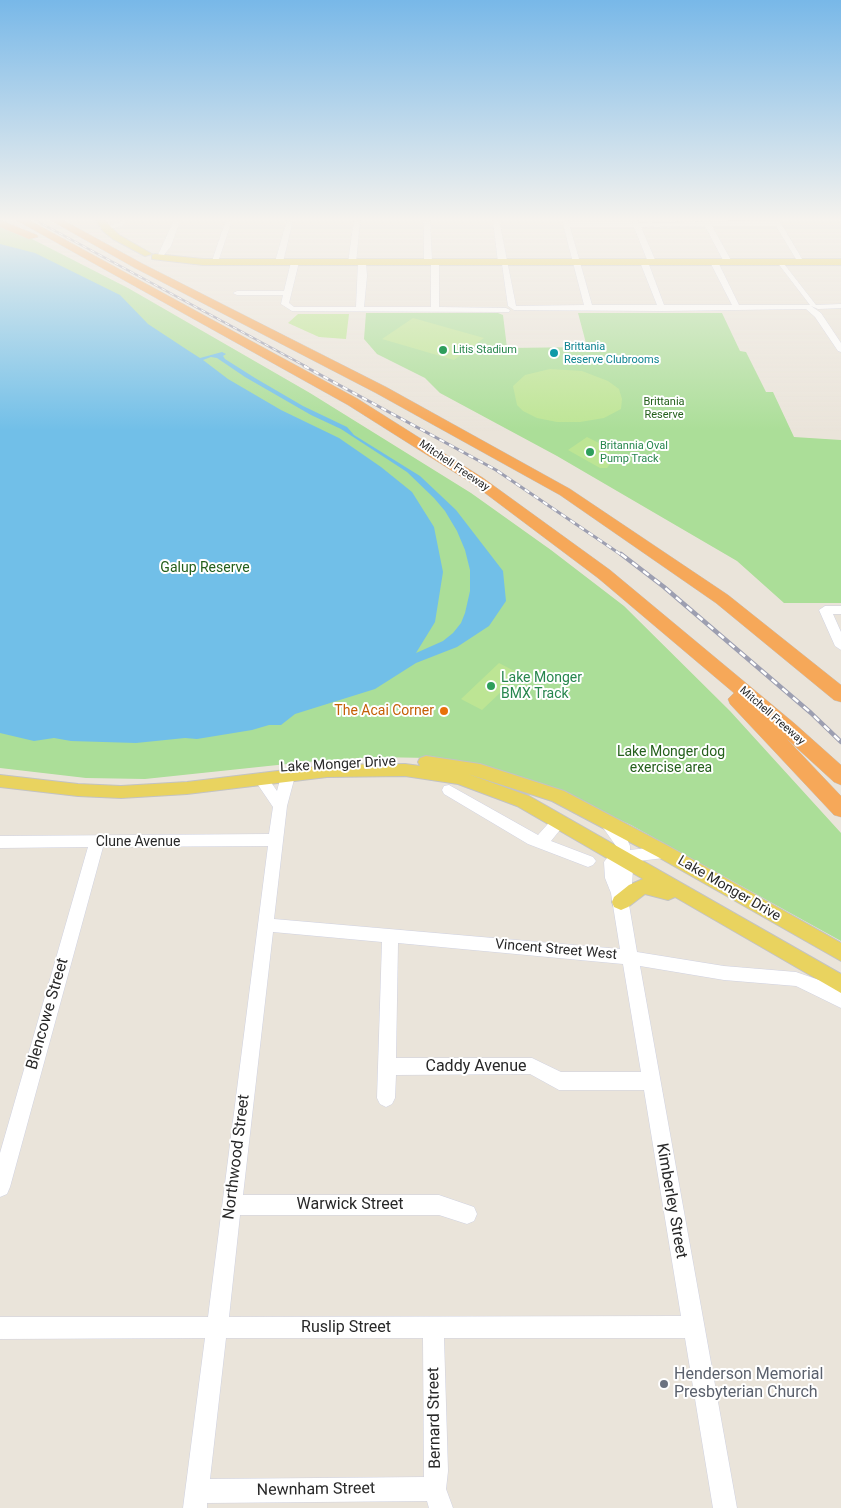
<!DOCTYPE html>
<html>
<head>
<meta charset="utf-8">
<style>
	body { margin:0 }
	canvas { display:block; background:#eae4da }
</style>
</head>
<body>
<canvas width="841" height="1508"></canvas>
<script>
const g = document.querySelector('canvas').getContext('2d');
g.lineJoin = 'round';
function fillPath(path, color) { g.fillStyle = color; g.fill(path, 'evenodd'); }
const toPath = rows => new Path2D(rows.map(r => 'M' + r).join(''));
function strokePath(path, color, width, dash) { g.strokeStyle = color; g.lineWidth = width; g.lineCap = dash ? 'butt' : 'round'; g.setLineDash(dash || []); g.stroke(path); }
function drawText(font, color, halo, rows, align = 'center') {
  g.font = font + ' Roboto,sans-serif'; g.lineWidth = 4; g.setLineDash([]); g.textBaseline = 'middle'; g.strokeStyle = halo; g.fillStyle = color; for (const [text, x, y, turn = 0] of rows) {
    g.save(); g.translate(x, y); g.rotate((+turn || 0) * Math.PI / 180); g.textAlign = isNaN(turn) ? turn : align; if (halo) g.strokeText(text, 0, 0); g.fillText(text, 0, 0); g.restore();
  }
}
fillPath(toPath([
	[0,226,32,239,128,288,310,393,471,493,551,550,624,606,730,711,841,833,841,941,631,825,560,792,522,777,483,766,430,758,374,757,306,762,145,779,86,778,0,768],
	[366,313,498,313,503,315,507,348,587,347,578,313,722,313,740,351,746,352,766,392,773,392,794,437,841,440,841,603,784,603,737,561,557,456,440,393,425,378,377,354,364,339]
]), '#abde98');
fillPath(toPath([
	[298,314,349,314,346,339,319,337,288,323],
	[413,318,484,338,454,360,382,339],
	[550,369,582,371,608,381,619,389,622,399,621,409,604,418,580,422,557,422,537,418,523,411,517,405,513,386,525,375],
	[587,437,599,443,615,458,607,468,600,468,568,450],
	[499,663,520,674,482,710,461,699]
]), '#bde594');
fillPath(toPath([
	[0,244,35,253,120,295,148,324,189,351,200,358,222,352,226,354,223,356,225,359,255,378,303,406,347,427,354,435,420,476,456,510,503,571,506,601,489,626,457,647,416,663,375,689,295,714,281,725,269,725,252,730,197,739,185,738,136,743,71,741,54,738,34,741,0,733],
	[211,357,217,358,245,377,311,415,341,429,407,472,434,498,445,511,457,531,465,550,470,570,470,591,465,613,461,623,453,633,443,641,416,653,435,622,443,572,434,527,412,492,381,467,339,438,281,410,228,379,203,360]
]), '#71bfe8');
const minor = toPath([
	[121,220,128,220,122,226,105,230,102,228,118,223,121,220],
	[174,220,180,220,171,246,164,255,158,255,174,220],
	[226,220,232,220,218,262,211,264,226,220],
	[287,220,293,220,283,262,279,264,275,262,287,220],
	[354,220,360,220,356,263,352,265,348,263,354,220],
	[424,220,430,220,432,262,435,260,439,262,439,307,506,308,510,310,509,312,292,311,281,304,283,295,237,295,233,293,237,291,284,291,291,262,295,260,299,262,289,303,294,307,356,307,358,263,362,261,366,263,367,276,364,307,431,307,431,262,428,264,424,262,424,220],
	[493,220,499,220,516,306,584,305,562,220,568,220,569,223,633,223,632,220,638,220,639,223,779,220,805,264,799,264,776,226,712,226,732,262,728,264,724,262,705,226,641,227,656,262,652,264,648,262,634,227,570,227,592,305,657,305,640,262,644,260,648,262,664,305,732,305,710,262,714,260,718,262,739,305,810,305,777,262,781,260,816,305,841,304,841,308,818,309,811,306,821,313,841,343,841,352,838,351,815,317,806,309,662,311,514,310,508,306,502,264,498,262,493,220],
	[825,606,841,606,841,614,833,614,841,632,841,650,835,646,819,610,825,606],
	[288,771,293,772,295,776,287,806,274,919,620,949,611,893,605,878,604,862,610,854,614,852,616,846,599,822,601,818,606,816,611,818,625,834,630,846,630,850,664,846,669,848,672,852,669,856,664,858,630,862,633,869,632,884,627,893,637,952,724,966,796,972,822,981,841,991,841,1008,796,986,724,980,640,966,737,1508,713,1508,685,1338,444,1338,448,1471,446,1489,453,1508,429,1508,427,1501,207,1503,207,1508,183,1508,205,1338,0,1339,0,1317,208,1317,268,846,103,847,10,1187,7,1194,0,1197,0,1153,88,847,0,848,0,836,269,834,273,807,254,779,256,775,266,775,277,791,281,776,283,772,288,771],
	[273,932,382,942,377,1098,380,1104,386,1107,392,1104,395,1098,396,1075,530,1074,559,1090,644,1090,681,1316,229,1317,240,1215,439,1215,467,1224,474,1221,477,1214,474,1207,439,1195,243,1195,273,932],
	[398,943,623,964,641,1072,561,1072,532,1058,396,1058,398,943],
	[226,1338,423,1338,424,1477,210,1479,226,1338],
	[449,785,538,835,554,817,564,817,566,821,564,825,551,841,593,857,596,861,593,865,588,867,528,844,444,794,442,790,444,786,449,785]
]);
const major = toPath([
	[96,220,104,220,119,235,152,254,145,256,113,239,103,231,96,220],
	[155,254,203,259,841,259,841,265,203,265,152,259,152,255,155,254],
	[426,756,480,764,564,791,670,847,841,943,841,961,658,857,552,801,468,774,529,796,841,974,841,993,675,897,668,900,645,894,628,907,621,910,614,907,612,902,614,897,629,885,643,879,517,806,458,784,405,776,327,777,187,794,121,798,78,796,0,787,0,775,78,784,121,786,187,782,327,765,405,764,420,766,418,762,420,758,426,756]
]);
const highway = toPath([
	[0,220,37,235,38,237,29,239,0,227,0,220],
	[16,220,29,220,358,399,483,478,610,570,794,723,841,765,841,785,834,782,786,738,841,796,841,817,834,815,730,704,728,699,734,693,598,578,473,484,348,405,16,220],
	[50,220,63,220,143,264,386,387,570,489,728,595,841,685,841,702,834,700,716,603,560,495,376,393,135,268,50,220]
]);
strokePath(minor, '#cfd1e0', 1);
strokePath(major, '#c3c3c3', 2);
strokePath(highway, '#c3c3c3', 1);
fillPath(minor, '#fff');
fillPath(major, '#e9d35f');
fillPath(highway, '#f6a859');
const railFar2 = toPath([
	[35,220,307,367]
]);
const railFar1 = toPath([
	[304,366,496,470,623,556]
]);
const rail = toPath([
	[621,554,664,587,811,713,841,742]
]);
strokePath(railFar2, '#9d9fb1', 2.5);
strokePath(railFar1, '#9d9fb1', 3);
strokePath(rail, '#9d9fb1', 4.5);
strokePath(railFar2, '#fff', 1, [4.5]);
strokePath(railFar1, '#fff', 2, [5.5]);
strokePath(rail, '#fff', 2.5, [7]);
const sky = g.createLinearGradient(0, 0, 0, 431);
sky.addColorStop(0, '#78b8e8');
sky.addColorStop(0.51, '#f6f3ee');
sky.addColorStop(1, '#f6f3ee00');
g.fillStyle = sky;
g.fillRect(0, 0, 841, 431);
for (const [x, y, r, color] of [
	[443,350,5,"#2e9e5b"],
	[554,353,5,"#0f9aa8"],
	[590,452,5,"#2e9e5b"],
	[491,686,5,"#2e9e5b"],
	[444,711,5,"#e8710a"],
	[664,1384,5,"#6b7280"]
]) { const dot = new Path2D(); dot.arc(x, y, r, 0, 2 * Math.PI); g.fillStyle = color; g.fill(dot); strokePath(dot, '#fff', 2); }
drawText('11px', '#0d838f', '#fff', [
	["Brittania",564,347],
	["Reserve Clubrooms",564,360]
], 'left');
drawText('11px', '#27864d', '#fff', [
	["Litis Stadium",453,350],
	["Britannia Oval",600,446],
	["Pump Track",600,459]
], 'left');
drawText('11px', '#25601c', '#fff', [
	["Brittania",664,402],
	["Reserve",664,415]
]);
drawText('11px', '#282828', '#fff', [
	["Mitchell Freeway",454,466,34],
	["Mitchell Freeway",772,716,41]
]);
drawText('14px', '#25601c', '#fff', [
	["Galup Reserve",205,568],
	["Lake Monger dog",671,752],
	["exercise area",671,768]
]);
drawText('14px', '#27864d', '#fff', [
	["Lake Monger",501,678],
	["BMX Track",501,694]
], 'left');
drawText('14px', '#c56008', '#fff', [
	["The Acai Corner",434,711]
], 'right');
drawText('14px', '#282828', '#fff', [
	["Lake Monger Drive",338,765,-3],
	["Clune Avenue",138,842],
	["Lake Monger Drive",729,889,30],
	["Vincent Street West",556,950,5]
]);
drawText('16px', '#282828', '#fff', [
	["Blencowe Street",48,1014,-74],
	["Caddy Avenue",476,1067],
	["Northwood Street",237,1157,-83],
	["Kimberley Street",671,1201,80],
	["Warwick Street",350,1205],
	["Ruslip Street",346,1328],
	["Bernard Street",435,1418,-91],
	["Newnham Street",316,1490,-1]
]);
drawText('16px', '#5b616d', '#fff', [
	["Henderson Memorial",674,1375],
	["Presbyterian Church",674,1393]
], 'left');
</script>
</body>
</html>
